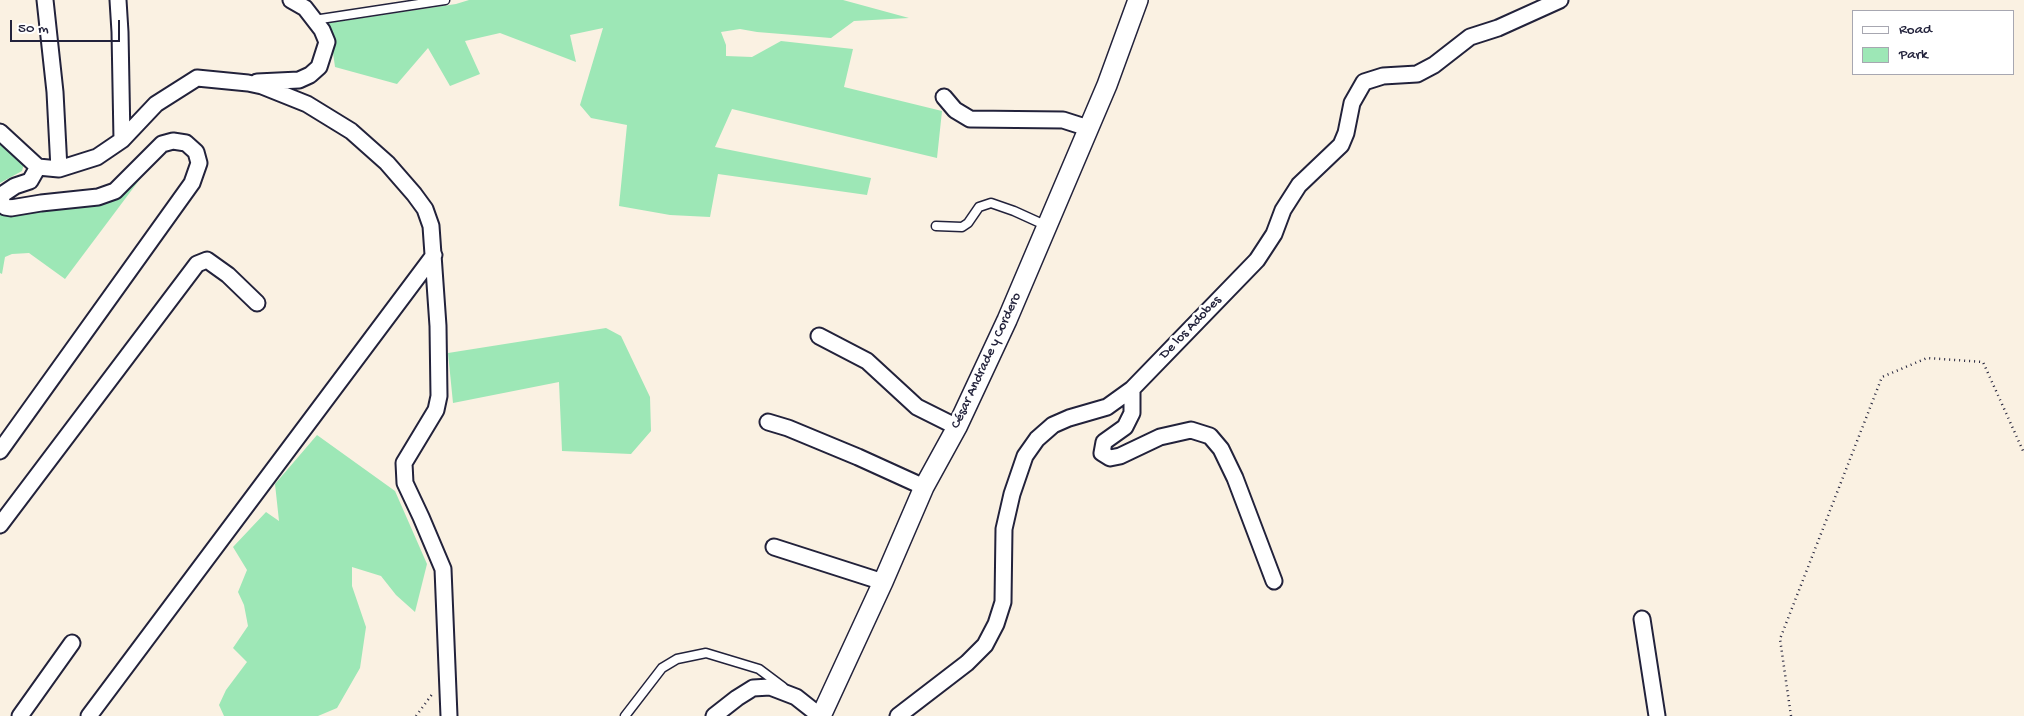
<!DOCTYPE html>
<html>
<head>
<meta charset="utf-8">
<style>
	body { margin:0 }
	#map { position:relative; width:2024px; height:716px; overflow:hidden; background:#faf1e2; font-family:"Gochi Hand",sans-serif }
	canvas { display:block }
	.legend { position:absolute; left:1852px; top:10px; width:162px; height:65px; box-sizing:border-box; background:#fff; border:1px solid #a7a7b1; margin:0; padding:6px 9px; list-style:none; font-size:15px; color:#22223b }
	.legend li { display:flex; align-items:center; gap:10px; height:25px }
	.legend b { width:25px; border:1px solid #a7a7b1 }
	.scale { position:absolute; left:10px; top:20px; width:110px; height:22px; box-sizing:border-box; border:2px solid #22223b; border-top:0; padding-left:6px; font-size:15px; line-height:18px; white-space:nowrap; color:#22223b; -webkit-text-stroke:4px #fff; paint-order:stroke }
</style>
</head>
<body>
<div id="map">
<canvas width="2024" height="716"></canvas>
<ul class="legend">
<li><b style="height:6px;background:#fff"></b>Road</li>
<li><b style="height:14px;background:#9de7b6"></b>Park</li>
</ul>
<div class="scale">50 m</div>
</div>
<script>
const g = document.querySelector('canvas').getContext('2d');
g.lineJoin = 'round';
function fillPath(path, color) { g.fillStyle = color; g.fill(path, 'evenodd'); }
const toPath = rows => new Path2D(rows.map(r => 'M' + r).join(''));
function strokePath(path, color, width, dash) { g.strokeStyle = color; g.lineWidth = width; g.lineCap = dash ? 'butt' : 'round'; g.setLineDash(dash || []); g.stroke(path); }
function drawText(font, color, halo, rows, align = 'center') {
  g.font = font + ' "Gochi Hand",sans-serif'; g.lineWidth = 5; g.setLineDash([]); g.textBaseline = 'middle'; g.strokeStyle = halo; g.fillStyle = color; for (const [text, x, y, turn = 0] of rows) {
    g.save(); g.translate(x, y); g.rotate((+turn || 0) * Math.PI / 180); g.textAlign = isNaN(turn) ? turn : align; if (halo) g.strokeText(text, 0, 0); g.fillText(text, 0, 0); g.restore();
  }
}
fillPath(toPath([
	[469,0,843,0,909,18,854,21,831,38,757,32,740,29,721,32,726,45,726,56,752,57,781,41,853,49,844,87,942,111,937,158,732,109,715,147,871,178,867,195,718,174,710,217,670,215,619,206,627,125,591,118,580,105,603,28,570,35,576,62,500,33,465,41,480,74,450,86,428,48,397,84,335,67,329,23,456,4],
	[0,140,24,164,22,171,0,183],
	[164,147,65,279,29,253,12,254,5,257,2,274,0,273,0,207,108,192],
	[606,328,621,336,650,397,651,431,631,454,562,451,559,382,453,403,448,353],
	[317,435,395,491,427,564,415,612,396,595,381,576,352,567,352,586,366,627,360,668,337,708,318,716,224,716,219,705,226,690,247,662,233,648,248,626,244,605,238,592,247,570,233,547,266,512,279,521,275,484]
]), '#9de7b6');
const service = toPath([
	[314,20,445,0],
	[936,226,962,227,968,223,979,207,991,203,1014,211,1047,226],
	[625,716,662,668,677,659,706,653,759,669,783,687]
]);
const minor = toPath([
	[45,0,55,92,59,169],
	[118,0,120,32,122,140],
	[257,82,299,80,310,75,319,67,327,42,322,30,305,8,291,0],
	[944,97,955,110,970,119,1063,120,1088,128],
	[0,132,38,167,59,169,97,157,122,140,156,104,197,78,248,83,262,86,307,104,351,131,387,163,414,194,425,209,431,226,438,326,439,396,436,410,404,463,405,483,421,517,443,569,449,716],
	[0,196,15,186,30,181,38,167],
	[0,199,5,207,11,208,41,203,98,197,115,191,162,144,173,141,186,143,196,152,199,163,192,183,0,451],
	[819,336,867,361,917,407,957,427],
	[1132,389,1132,413,1125,427,1104,442,1102,453,1110,458,1120,456,1160,437,1191,430,1210,436,1221,449,1235,478,1274,581],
	[768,422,788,428,858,457,924,487],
	[0,525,197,264,207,260,228,275,257,303],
	[774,547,883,582],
	[1642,619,1657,716],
	[20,716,72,643],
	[89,716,434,255],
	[714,716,737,698,753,688,770,687,796,697,820,716],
	[898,716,967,663,985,645,996,624,1003,602,1004,529,1012,494,1025,456,1037,439,1053,425,1069,418,1107,407,1132,389,1257,260,1274,234,1283,210,1299,185,1341,145,1346,133,1352,103,1364,82,1383,76,1417,74,1434,65,1470,37,1498,28,1560,0]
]);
const tertiary = toPath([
	[821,716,883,582,924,487,957,427,1007,320,1107,85,1138,0]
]);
strokePath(service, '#22223b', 11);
strokePath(minor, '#22223b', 19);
strokePath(tertiary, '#22223b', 22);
strokePath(toPath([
	[416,716,433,693],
	[1791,716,1780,639,1882,377,1927,358,1983,362,2024,453]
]), '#22223b', 2.5, [1, 4]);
strokePath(service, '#fff', 8);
strokePath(minor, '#fff', 15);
strokePath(tertiary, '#fff', 19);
drawText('14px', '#22223b', '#fff', [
	["De los Adobes",1191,328,-46],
	["César Andrade y Cordero",987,361,-65]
]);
</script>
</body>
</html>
